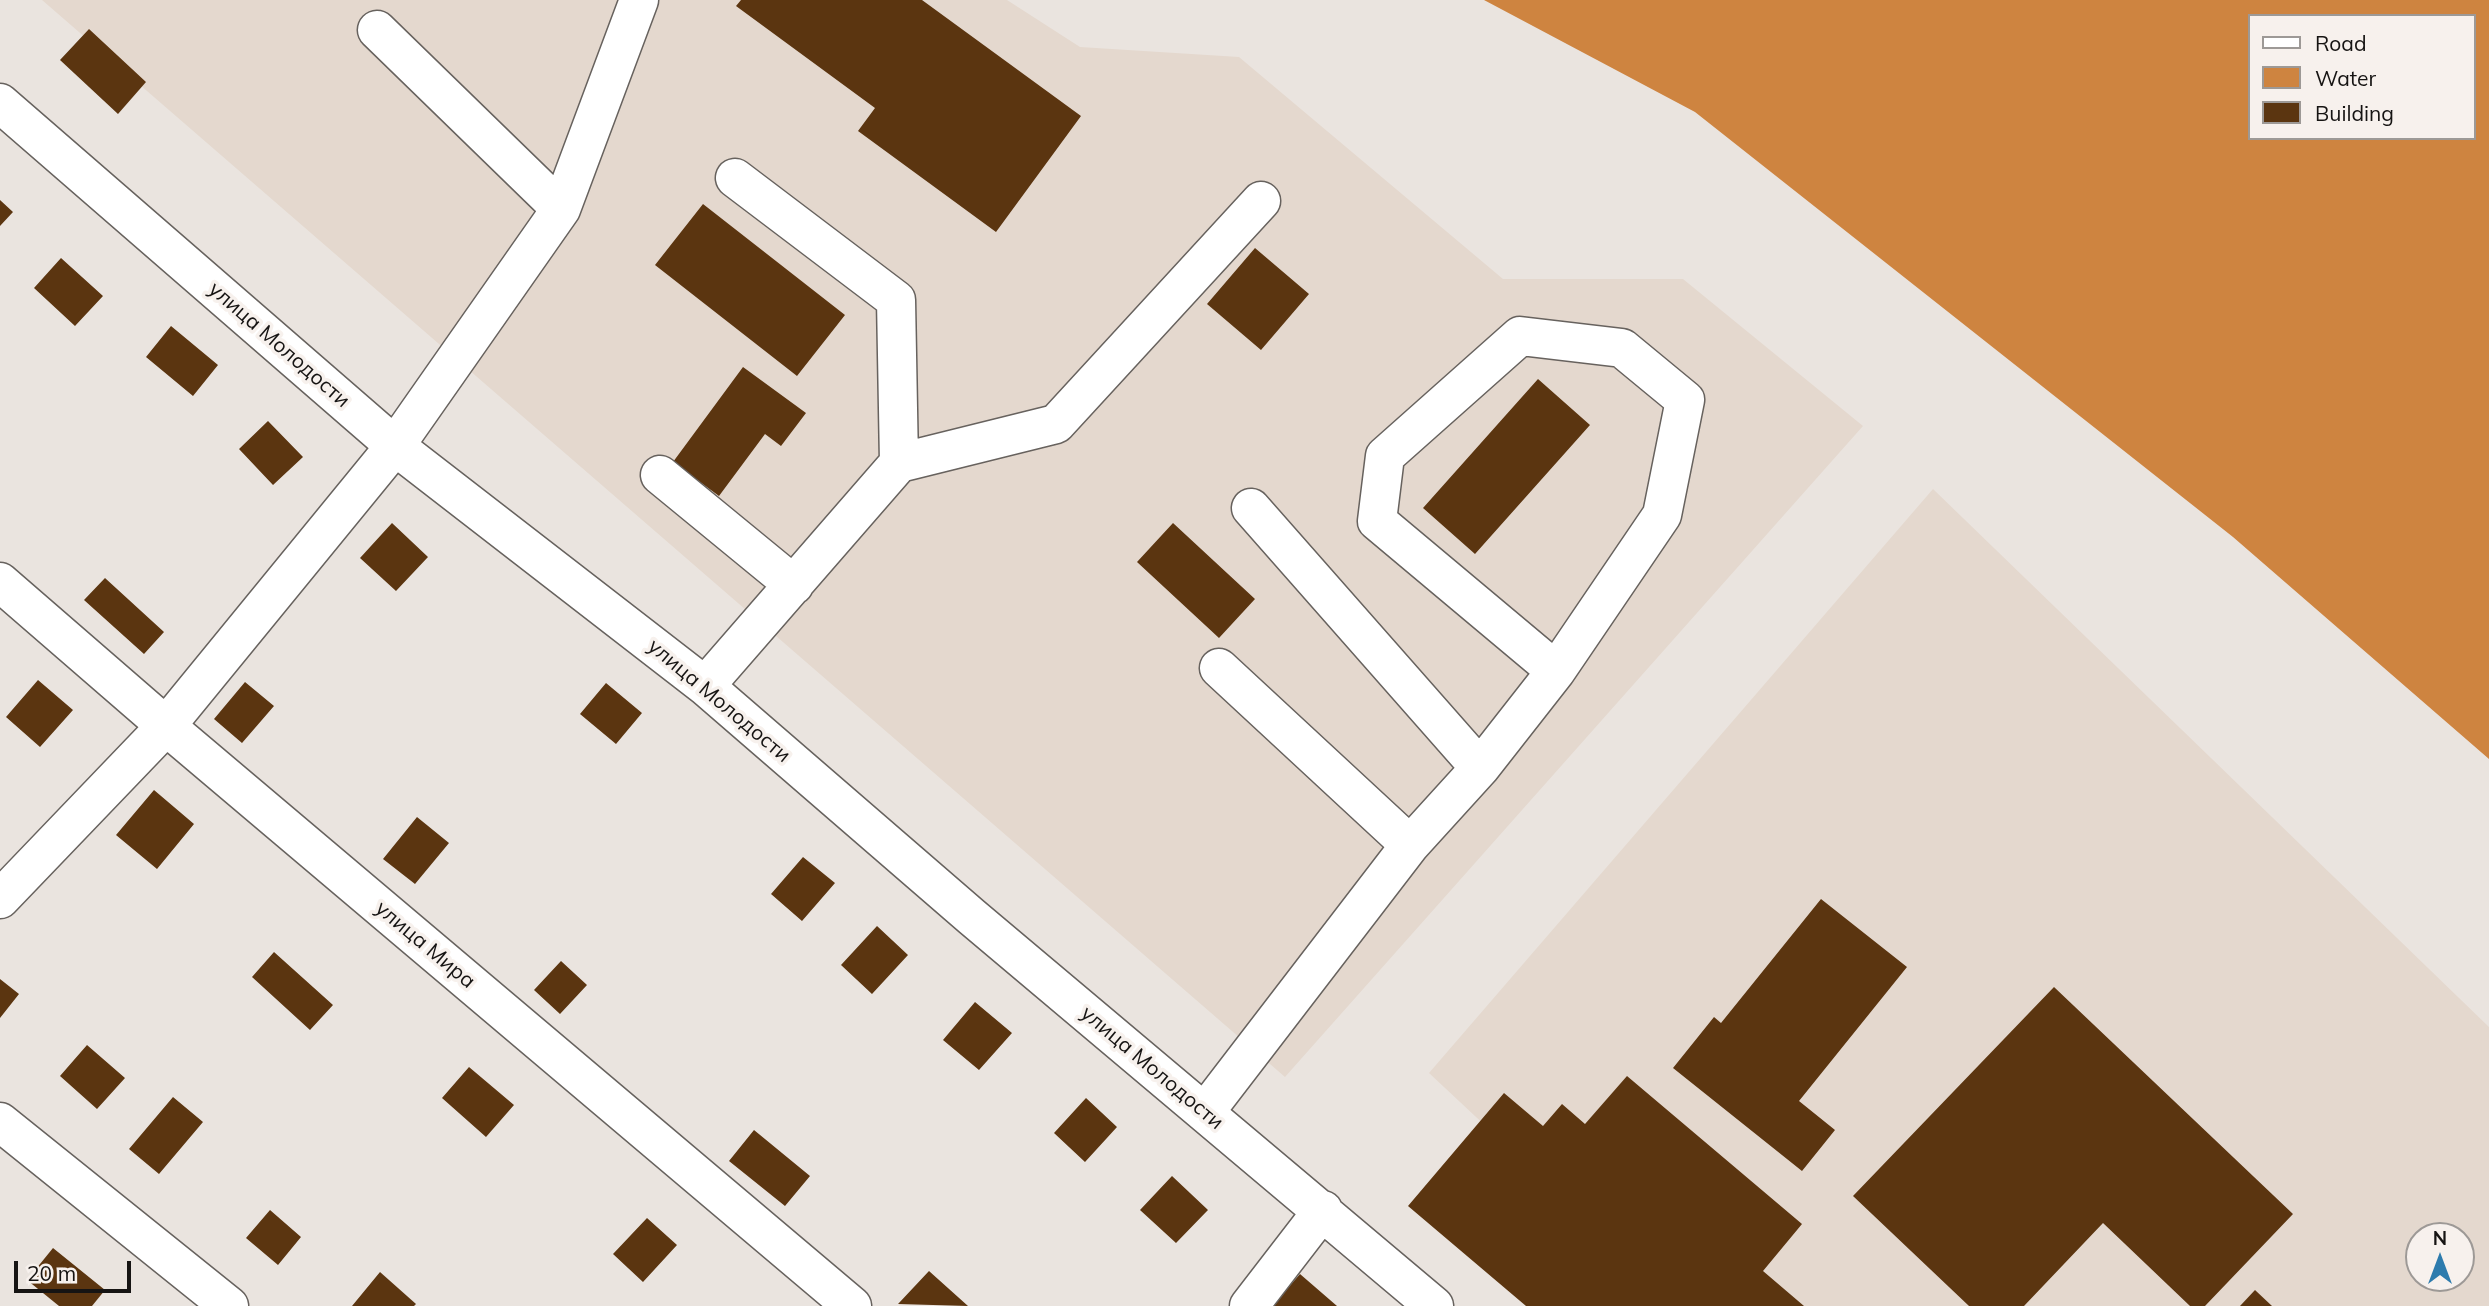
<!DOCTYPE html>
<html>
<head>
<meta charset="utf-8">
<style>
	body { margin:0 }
	#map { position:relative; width:2489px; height:1306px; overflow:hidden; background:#eae4df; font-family:Mulish,sans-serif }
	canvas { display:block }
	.legend { position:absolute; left:2248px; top:14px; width:228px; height:126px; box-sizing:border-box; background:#f7f1ed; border:2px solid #9d9996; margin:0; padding:9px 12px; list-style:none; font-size:21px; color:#161413 }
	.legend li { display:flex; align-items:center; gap:14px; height:35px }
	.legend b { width:35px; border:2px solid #9d9996 }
	.north { position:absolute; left:2405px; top:1222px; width:70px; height:70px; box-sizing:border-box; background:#f7f1ed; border:2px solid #9d9996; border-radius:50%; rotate:0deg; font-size:19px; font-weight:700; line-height:28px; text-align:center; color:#161413 }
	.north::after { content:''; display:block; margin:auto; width:24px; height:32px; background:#2d7bad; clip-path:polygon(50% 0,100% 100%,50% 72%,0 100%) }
	.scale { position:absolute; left:14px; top:1261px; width:117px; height:32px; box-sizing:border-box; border:4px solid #161413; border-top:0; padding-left:9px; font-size:21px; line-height:24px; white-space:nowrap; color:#161413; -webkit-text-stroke:5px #f7f1ed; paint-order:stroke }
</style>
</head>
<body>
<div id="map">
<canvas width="2489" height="1306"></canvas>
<ul class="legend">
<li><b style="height:9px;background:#fff"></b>Road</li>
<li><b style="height:19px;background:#ce8440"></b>Water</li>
<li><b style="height:19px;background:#5b3510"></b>Building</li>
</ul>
<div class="north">N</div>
<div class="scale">20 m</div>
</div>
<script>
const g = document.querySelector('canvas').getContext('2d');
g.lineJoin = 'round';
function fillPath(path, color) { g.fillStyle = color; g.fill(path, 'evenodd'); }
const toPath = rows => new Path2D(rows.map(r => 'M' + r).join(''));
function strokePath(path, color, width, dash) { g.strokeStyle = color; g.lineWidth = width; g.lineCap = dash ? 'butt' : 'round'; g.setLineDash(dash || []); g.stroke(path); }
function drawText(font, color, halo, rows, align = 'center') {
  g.font = font + ' Mulish,sans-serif'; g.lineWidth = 7; g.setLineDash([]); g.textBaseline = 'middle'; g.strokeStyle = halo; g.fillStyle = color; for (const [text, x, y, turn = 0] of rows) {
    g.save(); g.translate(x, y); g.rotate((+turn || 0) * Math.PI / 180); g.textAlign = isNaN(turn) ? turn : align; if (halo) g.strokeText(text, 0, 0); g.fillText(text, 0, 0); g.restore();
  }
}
fillPath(toPath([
	[42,0,1007,0,1080,47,1239,57,1503,279,1683,279,1863,426,1285,1077],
	[1933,489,2489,1027,2489,1306,1554,1306,1491,1131,1429,1073],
	[2419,1236,2461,1236,2461,1278,2419,1278]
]), '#e4d8ce');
fillPath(toPath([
	[1484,0,2489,0,2489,759,2233,537,1695,112],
	[2249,16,2473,16,2473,138,2249,138]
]), '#ce8440');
fillPath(toPath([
	[741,0,922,0,1081,116,996,232,858,131,875,108,736,6],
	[89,29,146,82,118,114,60,60],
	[0,200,13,212,0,226],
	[703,204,845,315,797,376,655,265],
	[1255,248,1309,294,1261,350,1207,304],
	[61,258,103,296,75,326,34,288],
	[171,326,218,365,193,396,146,357],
	[743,367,806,413,781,446,765,434,719,496,673,462],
	[1538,379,1590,425,1475,554,1423,508],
	[268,421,303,457,273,485,239,449],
	[392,523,428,557,396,591,360,558],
	[1173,523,1255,599,1219,638,1137,562],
	[105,578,164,632,144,654,84,600],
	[38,680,73,710,40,747,6,717],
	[245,682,274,706,242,743,214,719],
	[606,683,642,713,616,744,580,714],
	[154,790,194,824,157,869,116,835],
	[417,817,449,843,415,884,383,859],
	[803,857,835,883,802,921,771,894],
	[1821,899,1907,967,1799,1101,1835,1130,1802,1171,1673,1068,1714,1017,1721,1023],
	[877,926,908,955,872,994,841,965],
	[274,952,333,1005,310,1030,252,977],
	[561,961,587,985,560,1014,534,990],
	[0,979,19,994,0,1018],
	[2054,987,2293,1214,2205,1306,2190,1306,2103,1223,2024,1306,1969,1306,1853,1196],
	[975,1002,1012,1033,979,1070,943,1040],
	[87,1045,125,1078,97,1109,60,1076],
	[469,1067,514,1105,486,1137,442,1098],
	[1627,1076,1802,1224,1763,1271,1804,1306,1526,1306,1408,1206,1504,1093,1543,1126,1562,1104,1585,1124],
	[173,1097,203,1122,159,1174,129,1149],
	[1086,1098,1117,1127,1085,1162,1054,1133],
	[754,1130,810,1176,785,1206,729,1161],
	[1172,1176,1208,1210,1176,1243,1140,1210],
	[270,1210,301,1237,278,1265,246,1238],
	[647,1218,677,1245,643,1282,613,1254],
	[53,1248,105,1290,92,1306,59,1306,27,1280],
	[929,1271,968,1306,898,1304],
	[380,1272,416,1304,414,1306,352,1306],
	[1300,1274,1337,1306,1272,1306],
	[2255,1290,2272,1306,2240,1306]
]), '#5b3510');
const minor = toPath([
	[377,30,561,209],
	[0,103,395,446,705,686,972,917,1434,1306],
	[899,463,1056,424,1261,201],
	[660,475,794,585],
	[1251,508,1480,768,1410,845],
	[0,582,166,726,852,1306],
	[705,686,899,463,896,300,735,178],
	[1480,768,1556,671,1377,521,1385,456,1520,336,1622,348,1685,400,1662,515,1556,671],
	[0,899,166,726,395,446,561,209,639,0],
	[1205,1112,1410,845,1219,668],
	[0,1122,229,1306],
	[1249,1306,1323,1210]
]);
strokePath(minor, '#67625e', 41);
strokePath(minor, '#fff', 38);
drawText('21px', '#161413', '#f7f1ed', [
	["улица Молодости",279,345,41],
	["улица Молодости",719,701,40],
	["улица Мира",425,945,40],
	["улица Молодости",1152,1068,40]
]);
</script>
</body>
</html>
